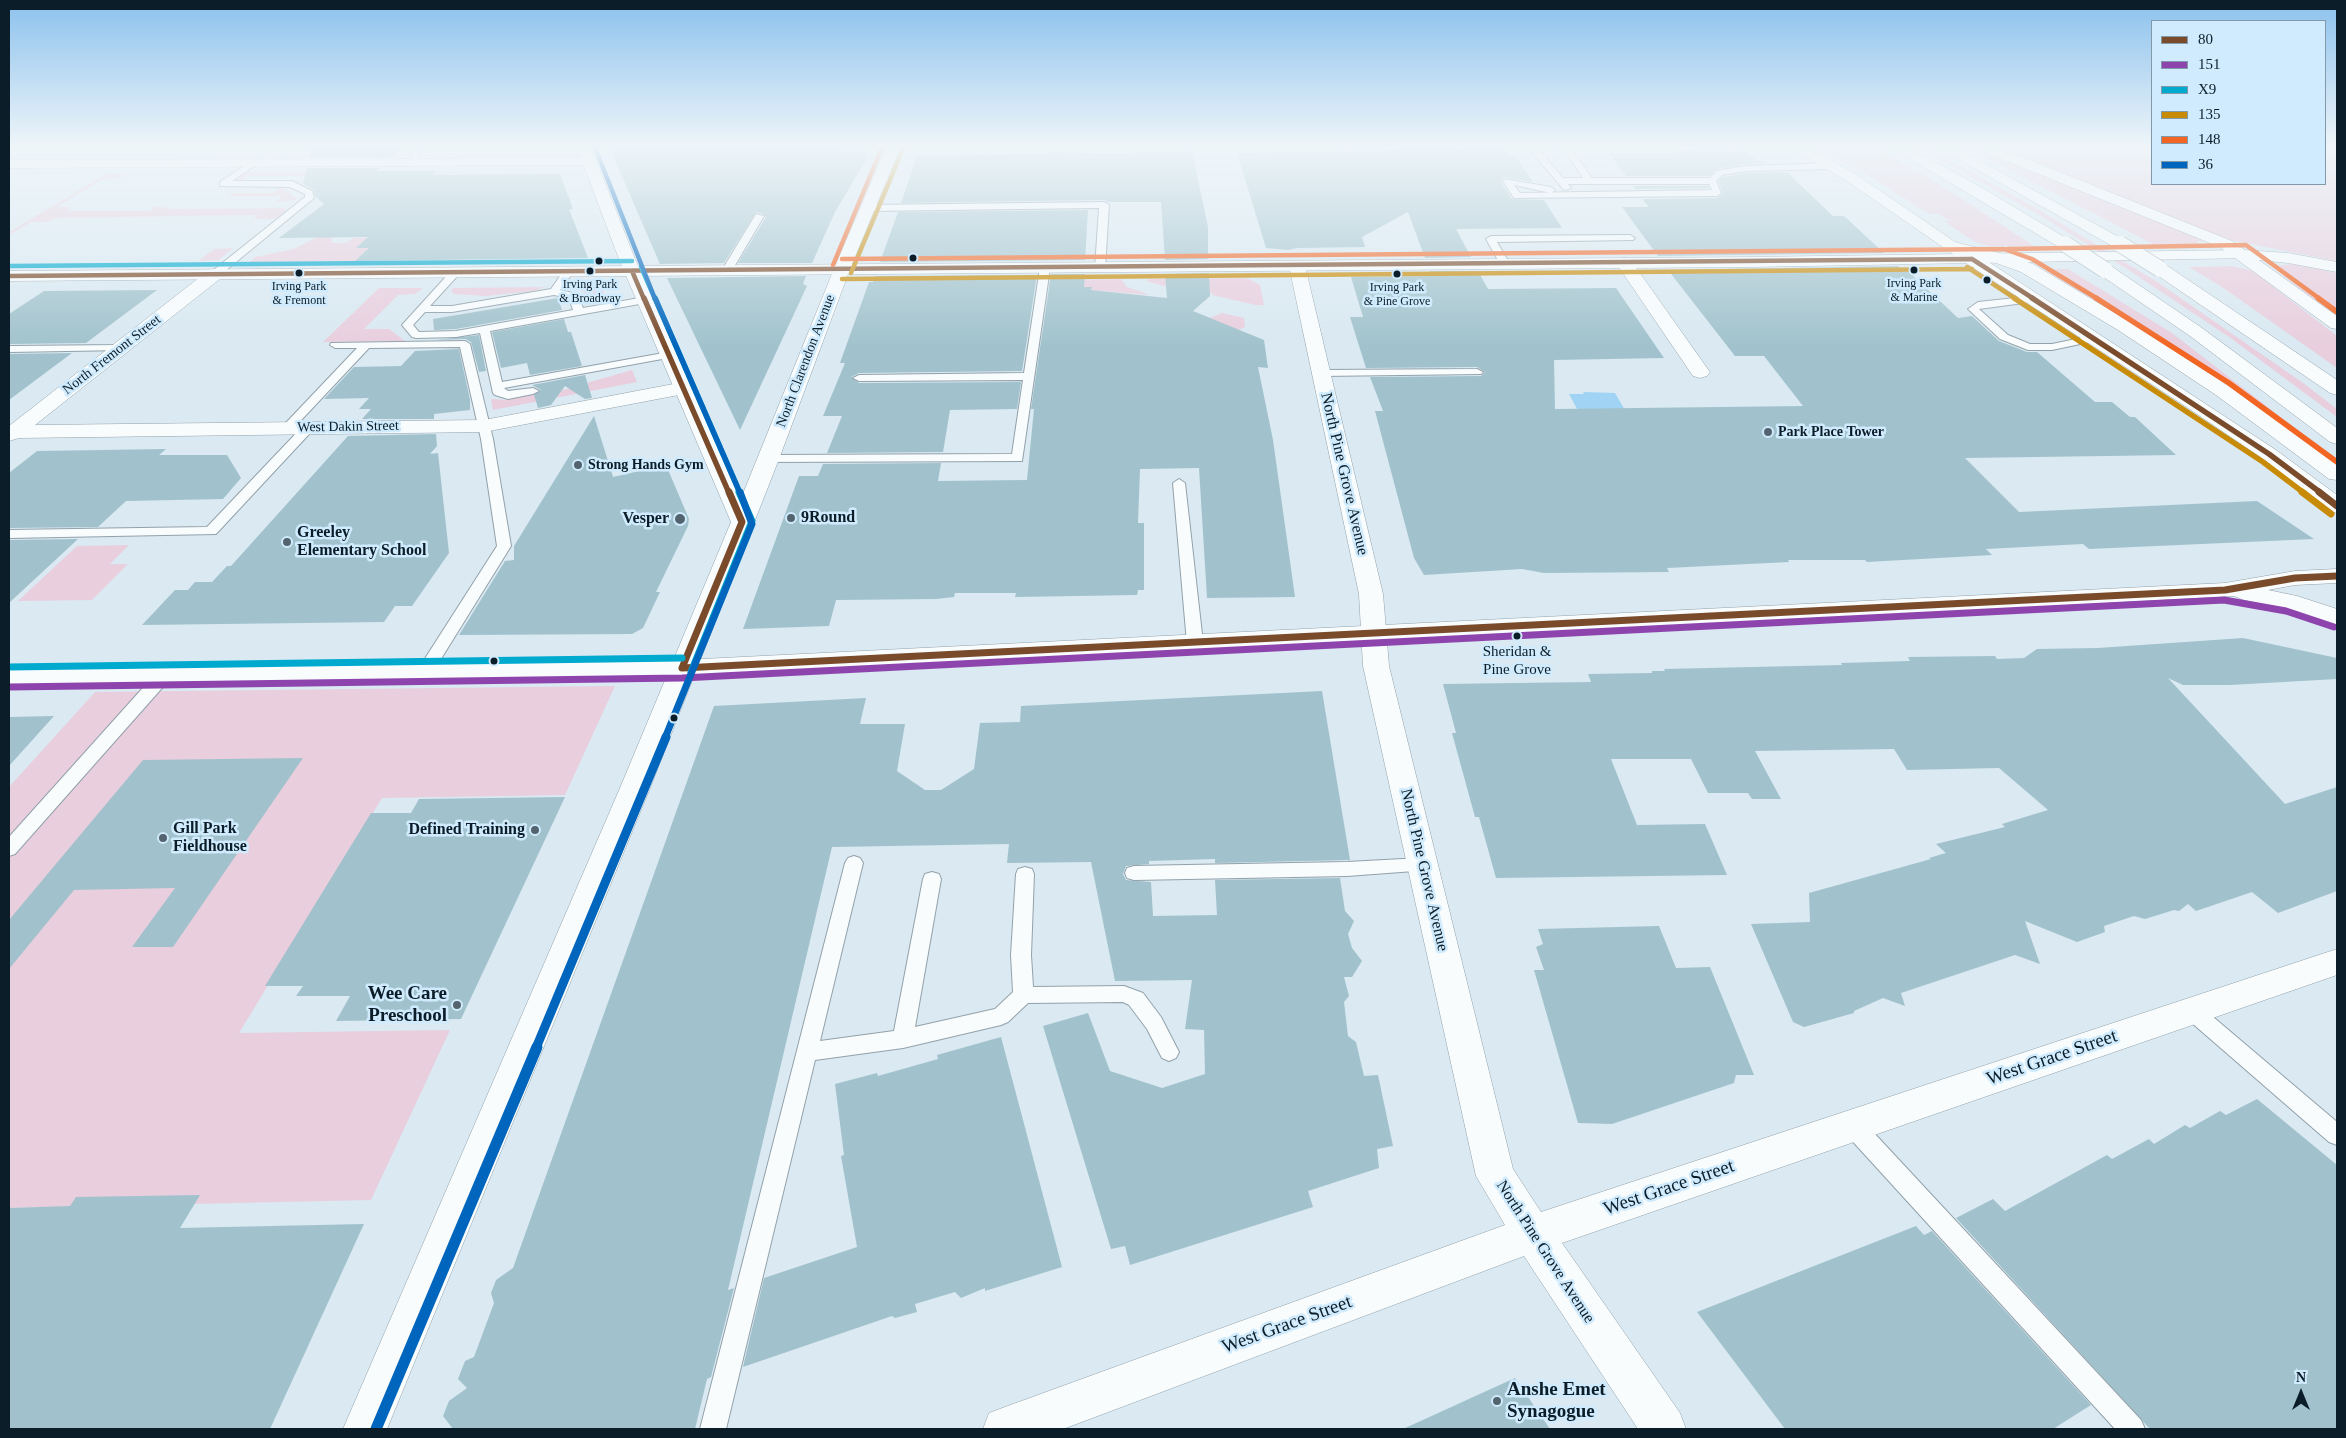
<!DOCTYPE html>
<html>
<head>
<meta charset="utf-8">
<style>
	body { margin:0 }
	#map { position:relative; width:2346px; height:1438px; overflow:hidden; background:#dae9f2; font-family:"Times New Roman",serif }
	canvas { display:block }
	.frame { position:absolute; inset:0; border:10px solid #0b1d28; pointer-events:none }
	.legend { position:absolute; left:2151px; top:20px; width:175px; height:165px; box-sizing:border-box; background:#d0ebfd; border:1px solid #8199a8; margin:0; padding:6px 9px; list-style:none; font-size:15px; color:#0b1d28 }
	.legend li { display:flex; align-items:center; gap:10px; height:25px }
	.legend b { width:25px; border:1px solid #8199a8 }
	.north { position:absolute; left:2276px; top:1368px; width:50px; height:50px; -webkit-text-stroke:4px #d0ebfd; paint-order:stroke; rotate:0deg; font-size:14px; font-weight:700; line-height:20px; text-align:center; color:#0b1d28 }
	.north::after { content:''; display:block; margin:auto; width:18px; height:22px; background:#0b1d28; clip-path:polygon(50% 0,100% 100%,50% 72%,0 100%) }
</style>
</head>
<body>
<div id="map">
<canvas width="2346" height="1438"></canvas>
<div class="frame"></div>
<ul class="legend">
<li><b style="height:6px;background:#7a4b2a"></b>80</li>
<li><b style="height:6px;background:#8e44ad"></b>151</li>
<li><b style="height:6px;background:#00a9ce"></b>X9</li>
<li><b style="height:6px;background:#c88b08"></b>135</li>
<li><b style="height:6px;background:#f26522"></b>148</li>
<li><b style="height:6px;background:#0065bd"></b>36</li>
</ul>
<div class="north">N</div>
</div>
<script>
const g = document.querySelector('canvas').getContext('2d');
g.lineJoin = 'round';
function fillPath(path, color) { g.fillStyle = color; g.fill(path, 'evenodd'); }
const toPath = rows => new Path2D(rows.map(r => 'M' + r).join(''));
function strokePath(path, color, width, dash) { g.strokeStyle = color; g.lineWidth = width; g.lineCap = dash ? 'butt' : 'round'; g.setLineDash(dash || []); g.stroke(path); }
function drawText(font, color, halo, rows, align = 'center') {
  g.font = font + ' "Times New Roman",serif'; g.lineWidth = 5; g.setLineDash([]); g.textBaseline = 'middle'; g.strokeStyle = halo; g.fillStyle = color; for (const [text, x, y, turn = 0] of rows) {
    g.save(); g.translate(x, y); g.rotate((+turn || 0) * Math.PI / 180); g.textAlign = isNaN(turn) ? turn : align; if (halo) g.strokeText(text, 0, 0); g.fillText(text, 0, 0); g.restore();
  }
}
fillPath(toPath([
	[1809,145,1871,145,1944,187,2034,246,1990,246,1975,242,1944,221,1950,221,1939,214,1929,214,1868,175],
	[1913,145,1921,145,1933,151,2034,207,2159,283,2303,383,2337,409,2337,417,2232,339,2127,269,2041,216],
	[1961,145,1969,145,2197,236,2205,241,2198,241,2197,244,2153,244],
	[1986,145,2152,145,2152,184,2325,184,2325,145,2337,145,2337,261,2230,240],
	[319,171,309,176,249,176,239,182,234,180,246,172],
	[106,174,127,174,118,179,103,179,57,207,71,207,67,211,149,211,155,207,162,207,171,209,285,208,287,211,280,217,271,219,253,219,258,215,55,218,47,222,31,222,9,235,9,232],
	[279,188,283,188,296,198,296,200,275,202,282,196,228,196,233,193,273,193],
	[317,237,332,237,332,243,346,243,353,238,371,238,356,248,369,248,355,261,249,262,255,257,294,249],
	[233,248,219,260,198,261,215,249],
	[2292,264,2337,273,2337,318,2281,274,2275,266],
	[2232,266,2253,271,2337,336,2337,368,2222,287,2189,267],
	[2056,269,2068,269,2172,333,2335,459,2329,459,2202,366,2046,271],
	[1238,278,1249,279,1260,285,1264,305,1256,305,1212,295,1213,294,1173,284,1164,286,1146,281,1150,279],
	[1121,279,1127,287,1150,295,1091,290,1092,287,1070,287,1071,280],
	[602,286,607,302,595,303,584,292,573,288],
	[544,287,534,291,486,296,454,294,451,291,453,288],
	[379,288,423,288,415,294,398,295,364,329,389,329,405,341,323,342],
	[1222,313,1244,318,1245,327,1238,330,1210,318],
	[632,370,637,382,493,410,491,399,506,400,534,393,535,395,588,385,587,383],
	[129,545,110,564,128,564,92,600,18,601,77,546],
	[615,686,565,795,382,798,239,1033,450,1030,371,1200,9,1208,9,787,95,692]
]), '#e9cedd');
fillPath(toPath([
	[1583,392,1615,393,1639,434,1591,435,1569,394,1584,394]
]), '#a1d4f4');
fillPath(toPath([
	[312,145,407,145,393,157,309,157],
	[635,145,849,145,844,151,867,151,865,157,868,157,835,212,812,263,738,263,766,217,764,214,756,212,724,263,660,264,610,149],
	[1502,148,1511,155,1515,155,1533,182,1503,177,1501,182,1512,199,1544,200,1562,228,1456,229,1471,257,1425,258,1408,212,1362,237,1365,247,1297,248,1288,250,1266,248,1237,153],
	[1682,150,1746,151,1757,161,1765,161,1768,163,1745,164,1716,169,1709,176,1626,176,1609,153,1677,153],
	[1192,151,1208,227,1208,259,1165,260,1161,202,1108,202,1104,200,901,203,917,156,1047,154,1048,152,1131,154,1136,152],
	[307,168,379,168,375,171,436,171,431,175,560,174,573,209,569,209,588,258,355,261,369,248,356,248,368,237,279,238,324,204,315,196,313,189,303,184],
	[1778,172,1788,173,1833,216,1844,216,1884,253,1658,256,1622,207,1649,207,1642,199,1717,198,1723,193,1718,181,1723,177,1748,173],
	[1633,186,1708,186,1709,188,1636,189],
	[1088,210,1085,260,880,262,898,212],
	[1898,266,1904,272,1909,272,1958,318,1972,316,1999,341,2027,352,2037,352,2095,402,2112,402,2130,417,2135,417,2176,455,1965,458,2019,512,2257,501,2314,539,2089,549,2083,544,1986,549,1992,555,1867,562,1865,560,1788,560,1789,562,1667,568,1669,572,1544,573,1522,569,1424,575,1414,558,1375,411,1383,411,1370,377,1481,376,1485,372,1477,367,1366,368,1350,317,1363,317,1351,277,1432,276,1430,271,1478,271,1488,289,1616,288,1664,358,1554,360,1555,409,1803,406,1764,356,1735,356,1668,270],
	[1209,273,1210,296,1193,311,1264,340,1268,368,1258,367,1273,440,1295,597,1207,598,1199,468,1140,469,1138,523,1144,523,1144,590,1138,590,1137,595,1015,597,1016,593,955,593,954,597,936,599,836,600,829,626,743,629,799,476,818,476,823,464,941,463,938,481,1027,480,1034,409,1031,409,1051,274,1085,274,1084,287,1092,287,1091,290,1167,298,1165,274],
	[1037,275,1022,371,859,373,851,377,859,383,1021,382,1017,409,950,410,943,452,827,453,842,416,823,416,845,363,840,363,869,282,873,282,875,276],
	[806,276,803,284,807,286,740,430,667,278],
	[157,290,86,343,9,344,9,314,44,291],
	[558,298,562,310,456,329,434,330,433,319],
	[564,319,568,332,571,332,582,366,530,375,527,363,501,368,492,332],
	[479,335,486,371,479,372,471,342,465,339,436,340],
	[459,349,470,400,470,410,434,414,434,419,362,419,371,409,359,409,369,398,324,399,354,367,401,366,415,351],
	[72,353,9,400,9,354],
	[585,375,592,398,585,399,565,386,551,405,538,408,534,395,541,390,532,385],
	[594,416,613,477,666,465,689,519,688,526,656,592,660,592,643,628,632,634,459,635,505,561,514,560,514,546],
	[436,434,437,446,430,454,438,453,449,553,412,606,395,606,384,622,142,625,175,590,188,590,195,582,212,582,227,566,231,566,348,436],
	[166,449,159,455,227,455,241,478,223,499,126,501,98,527,9,528,9,473,37,451],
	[78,539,9,603,9,540],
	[2243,638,2337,658,2337,679,2230,685,2183,685,2168,678,2285,804,2337,787,2337,891,2278,913,2252,892,2196,911,2188,904,2179,911,2174,910,2145,919,2134,916,2104,926,2105,932,2077,942,2025,921,2040,964,2015,955,1901,993,1905,1006,1883,998,1854,1011,1854,1013,1804,1027,1793,1022,1751,924,1810,922,1809,893,1931,859,1929,858,1946,853,1936,844,2005,827,2002,824,2048,810,1999,768,1907,770,1894,749,1755,751,1781,799,1752,799,1748,793,1708,793,1691,759,1611,759,1637,825,1705,824,1727,875,1496,878,1479,817,1475,817,1452,733,1456,733,1443,684,1591,682,1588,674,1652,673,1652,671,1665,671,1664,669,1842,665,1841,663,1910,661,1908,657,1995,656,1997,659,2024,658,2037,649,2098,648],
	[1322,691,1350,860,1215,863,1215,859,1149,861,1149,864,1126,866,1123,874,1126,880,1151,882,1153,916,1217,915,1215,880,1340,878,1345,911,1354,921,1348,934,1352,948,1362,961,1352,977,1344,977,1349,996,1344,1002,1348,1036,1356,1042,1364,1076,1378,1075,1393,1146,1377,1149,1379,1168,1308,1191,1313,1207,1130,1265,1125,1246,1111,1249,1043,1026,1088,1013,1110,1071,1162,1088,1205,1074,1204,1030,1185,1029,1192,980,1115,981,1091,862,1007,863,1009,844,832,847,728,1290,734,1288,711,1377,707,1379,695,1429,453,1429,443,1416,449,1401,467,1388,458,1379,465,1361,474,1357,494,1303,491,1293,496,1280,513,1268,714,706,866,698,860,724,905,724,897,771,925,790,941,790,974,769,980,723,1020,722,1021,706],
	[54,716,9,766,9,717],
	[303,758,173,947,132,947,175,888,74,890,9,969,9,920,143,760],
	[565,797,461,1019,336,1021,350,996,296,996,303,986,265,986,371,813,411,813,419,799],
	[1659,926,1676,968,1710,967,1754,1075,1736,1075,1734,1083,1612,1124,1578,1123,1534,970,1544,970,1536,947,1543,944,1538,929],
	[1001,1037,1062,1267,985,1291,985,1288,961,1298,955,1292,915,1304,917,1312,895,1318,892,1316,743,1367,764,1278,857,1247,841,1156,844,1155,835,1084,877,1073,878,1076,938,1059,937,1055],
	[2257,1099,2337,1165,2337,1429,2150,1429,1956,1218,1993,1199,2005,1211,2107,1155,2112,1159,2149,1139,2154,1144,2185,1125,2190,1128,2220,1111,2226,1115],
	[200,1195,180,1228,364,1224,270,1429,9,1429,9,1208,70,1206,76,1197],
	[1916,1226,1924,1235,1932,1231,2091,1405,2053,1429,1785,1429,1697,1312],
	[1515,1378,1550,1429,1403,1429]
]), '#a1c2cc');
const service = toPath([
	[13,145,23,145,9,153,9,148,13,145],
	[411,145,419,145,419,165,412,163,411,145],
	[1548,146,1569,146,1592,178,1710,178,1716,171,1745,166,1832,163,1836,166,1832,169,1748,171,1722,175,1716,181,1721,193,1717,196,1514,198,1503,181,1504,179,1551,187,1555,190,1551,193,1514,185,1520,193,1712,190,1709,184,1568,184,1571,188,1564,190,1531,151,1548,146],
	[1548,150,1564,150,1583,178,1563,178,1541,152,1548,150],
	[253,160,257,163,256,165,232,181,292,181,312,191,314,198,219,276,211,276,211,272,305,197,305,194,290,187,220,186,220,182,253,160],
	[1104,202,1109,205,1105,268,1100,271,1095,268,1099,208,867,211,862,208,867,205,1104,202],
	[756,214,764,216,731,272,723,272,722,270,756,214],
	[1630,235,1635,238,1633,240,1497,242,1510,264,1505,267,1500,264,1486,239,1491,236,1630,235],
	[1045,265,1050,268,1022,461,764,462,762,459,768,455,1012,454,1023,380,859,381,853,378,859,375,1024,373,1040,268,1045,265],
	[569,268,574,271,560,290,577,294,583,308,645,297,650,300,645,303,490,331,502,382,669,352,675,355,673,357,504,388,508,391,533,388,539,391,533,394,508,399,495,395,493,393,480,333,456,337,416,338,412,337,402,325,452,270,456,269,461,272,430,306,452,306,551,289,565,269,569,268],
	[554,295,569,298,573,310,456,331,419,332,413,325,425,312,452,312,554,295],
	[2034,296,2038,297,2038,301,1979,309,2008,335,2030,344,2052,344,2095,335,2100,338,2099,340,2052,350,2028,350,2000,339,1968,309,1978,302,2034,296],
	[465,341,470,344,493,439,511,546,431,675,425,676,419,675,417,671,497,546,481,439,460,347,369,348,291,431,283,431,281,428,357,348,335,348,330,345,331,343,465,341],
	[121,345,127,348,125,350,9,352,9,346,121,345],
	[1477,369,1483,372,1481,374,1321,376,1315,373,1321,370,1477,369],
	[308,424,314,428,312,431,216,534,9,538,9,530,207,527,304,425,308,424],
	[1179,479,1185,483,1203,643,1200,646,1195,648,1190,646,1187,643,1173,483,1179,479],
	[164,670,170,671,172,675,170,679,15,854,9,856,9,837,158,671,164,670],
	[854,856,860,858,863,863,820,1041,894,1031,923,879,925,874,932,872,939,874,941,879,915,1027,995,1009,1013,992,1011,955,1016,874,1018,869,1025,867,1032,869,1034,874,1031,955,1033,987,1124,986,1143,993,1161,1017,1179,1052,1176,1058,1169,1061,1162,1058,1147,1029,1129,1005,1123,1002,1028,1003,1008,1022,1001,1025,903,1048,815,1060,726,1429,700,1429,845,863,848,858,854,856],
	[1422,858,1428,860,1431,865,1428,870,1347,876,1134,880,1127,878,1125,873,1127,868,1134,866,1347,862,1422,858],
	[2192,1002,2199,1005,2337,1122,2337,1145,2329,1142,2185,1017,2182,1011,2185,1005,2192,1002],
	[1853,1116,1861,1119,2141,1420,2145,1429,2115,1429,1845,1133,1842,1126,1845,1119,1853,1116]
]);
const minor = toPath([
	[588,158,593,159,595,162,593,165,9,168,9,160,588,158],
	[2244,250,2288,253,2337,262,2337,272,2288,263,2238,258,2236,255,2238,252,2244,250],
	[1624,258,1630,259,1707,368,1710,372,1707,376,1700,378,1693,376,1616,263,1618,259,1624,258],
	[1297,261,1303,262,1305,266,1383,594,1389,666,1513,1169,1541,1212,2337,949,2337,975,1562,1243,1680,1413,1686,1429,1638,1429,1524,1256,1063,1429,983,1429,989,1413,1005,1407,1505,1225,1476,1176,1363,666,1359,594,1289,266,1291,262,1297,261],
	[215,269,221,270,223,274,221,278,35,425,484,420,684,382,691,384,694,388,691,392,684,394,484,432,19,438,9,441,9,426,209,270,215,269]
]);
const tertiary = toPath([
	[887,145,901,145,850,269,848,273,836,273,834,269,887,145],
	[1786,145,1804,145,1857,175,1980,259,1978,263,1966,263,1847,181,1786,145],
	[2337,569,2337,583,2295,585,2268,590,2297,596,2337,609,2337,625,2283,608,2244,600,2234,596,1325,645,682,676,9,685,9,668,682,660,2225,583,2295,571,2337,569]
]);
const secondary = toPath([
	[576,145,590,145,635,259,742,496,834,269,836,265,842,264,848,265,850,269,779,459,650,788,387,1429,343,1429,620,788,731,522,619,259,576,145],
	[1972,254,1978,255,2276,450,2337,495,2337,513,2329,511,2262,458,2188,408,1966,263,1964,259,1966,255,1972,254]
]);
const primary = toPath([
	[2244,250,2250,252,2252,255,2250,258,1750,267,9,281,9,271,1750,257,2244,250]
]);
const motorway = toPath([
	[1886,145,1904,145,1979,186,2071,241,2073,244,2071,247,2059,247,1886,145],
	[1933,145,1951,145,2126,241,2128,244,2126,247,2114,247,1933,145],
	[1972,145,1992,145,2232,241,2337,316,2337,329,2331,328,2220,247,1974,148,1972,145],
	[1954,242,2008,255,2033,264,2130,322,2230,387,2337,464,2337,480,2329,479,2216,395,2118,330,2021,272,1996,263,1948,250,1946,247,1948,244,1954,242],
	[2160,264,2166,265,2337,380,2337,395,2330,393,2154,273,2152,269,2154,265,2160,264],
	[2105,265,2111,266,2202,328,2337,428,2337,444,2330,442,2190,336,2099,274,2097,270,2099,266,2105,265]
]);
strokePath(service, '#92a1aa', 2);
strokePath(minor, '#92a1aa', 1);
strokePath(tertiary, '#92a1aa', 1);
strokePath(secondary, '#92a1aa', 1);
strokePath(primary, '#92a1aa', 1);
strokePath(motorway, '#92a1aa', 1);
fillPath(service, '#f9fcfd');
fillPath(minor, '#f9fcfd');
fillPath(tertiary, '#f9fcfd');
fillPath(secondary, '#f9fcfd');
fillPath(primary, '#f9fcfd');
fillPath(motorway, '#f9fcfd');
const motorwayBridge = toPath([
	[2065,244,2105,270],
	[2120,244,2160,269]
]);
strokePath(motorwayBridge, '#92a1aa', 17, []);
strokePath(motorwayBridge, '#f9fcfd', 16);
strokePath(toPath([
	[1972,259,2034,299],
	[632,271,644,299],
	[9,276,1972,259]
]), '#7a4b2a', 4.5);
strokePath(toPath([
	[644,298,729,493],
	[2032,298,2269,454,2321,493]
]), '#7a4b2a', 5.5);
strokePath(toPath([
	[2319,492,2337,506],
	[682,668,742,522,729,492],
	[682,668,2225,590,2295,578,2337,576]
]), '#7a4b2a', 7);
strokePath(toPath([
	[9,687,682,678,2224,600,2286,611,2334,627]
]), '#8e44ad', 7);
strokePath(toPath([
	[9,266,632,261],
	[641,267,655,299]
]), '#00a9ce', 4.5);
strokePath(toPath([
	[655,298,740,493]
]), '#00a9ce', 5.5);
strokePath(toPath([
	[9,667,682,658],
	[691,672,752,521,739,492]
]), '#00a9ce', 7);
strokePath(toPath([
	[1967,267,2016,299],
	[851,273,903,149],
	[842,279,1972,269]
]), '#c88b08', 4.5);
strokePath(toPath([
	[2014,298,2263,462,2304,493]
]), '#c88b08', 5.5);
strokePath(toPath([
	[2302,492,2331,514]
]), '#c88b08', 7);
strokePath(toPath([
	[2007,249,2246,245,2320,299],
	[842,259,2004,249,2032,259,2098,299],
	[833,265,883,145]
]), '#f26522', 4.5);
strokePath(toPath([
	[2096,298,2229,383,2337,462],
	[2318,298,2337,312]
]), '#f26522', 5.5);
strokePath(toPath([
	[594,145,655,299]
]), '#0065bd', 4.5);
strokePath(toPath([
	[655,298,740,493]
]), '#0065bd', 5.5);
strokePath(toPath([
	[665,738,752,524,740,492]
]), '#0065bd', 7);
strokePath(toPath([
	[536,1048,666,737]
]), '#0065bd', 9);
strokePath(toPath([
	[376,1429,537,1047]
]), '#0065bd', 11);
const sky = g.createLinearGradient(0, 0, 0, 347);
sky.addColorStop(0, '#8bc1ed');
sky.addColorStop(0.42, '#eef5f9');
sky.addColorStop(1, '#eef5f900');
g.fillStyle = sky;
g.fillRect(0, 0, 2346, 347);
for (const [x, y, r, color] of [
	[913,258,4.5,"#0b1d28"],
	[599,261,4.5,"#0b1d28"],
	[1914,270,4.5,"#0b1d28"],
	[590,271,4.5,"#0b1d28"],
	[299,273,4.5,"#0b1d28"],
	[1397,274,4.5,"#0b1d28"],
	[1987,280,4.5,"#0b1d28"],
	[1768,432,5,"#53646f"],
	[578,465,5,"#53646f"],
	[791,518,5,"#53646f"],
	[680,519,6,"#53646f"],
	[287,542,5,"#53646f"],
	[1517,636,4.5,"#0b1d28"],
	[494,661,4.5,"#0b1d28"],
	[674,718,4.5,"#0b1d28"],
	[535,830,5,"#53646f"],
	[163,838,5,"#53646f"],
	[457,1005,5,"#53646f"],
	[1497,1401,5,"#53646f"]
]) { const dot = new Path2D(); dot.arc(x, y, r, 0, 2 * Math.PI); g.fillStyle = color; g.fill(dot); strokePath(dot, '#d0ebfd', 2); }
drawText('12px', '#0b1d28', '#d0ebfd', [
	["Irving Park",1914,284],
	["& Marine",1914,298],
	["Irving Park",590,285],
	["& Broadway",590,299],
	["Irving Park",299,287],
	["& Fremont",299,301],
	["Irving Park",1397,288],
	["& Pine Grove",1397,302]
]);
drawText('14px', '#0b1d28', '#d0ebfd', [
	["North Fremont Street",112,355,-38],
	["North Clarendon Avenue",806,361,-69],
	["West Dakin Street",348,427,-1]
]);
drawText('bold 14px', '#0b1d28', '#d0ebfd', [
	["Park Place Tower",1778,432],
	["Strong Hands Gym",588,465]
], 'left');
drawText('15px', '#0b1d28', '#d0ebfd', [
	["Sheridan &",1517,652],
	["Pine Grove",1517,670]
]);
drawText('16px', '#0b1d28', '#d0ebfd', [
	["North Pine Grove Avenue",1344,474,77],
	["North Pine Grove Avenue",1424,870,77],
	["North Pine Grove Avenue",1545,1252,57]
]);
drawText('bold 16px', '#0b1d28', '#d0ebfd', [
	["9Round",801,518],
	["Vesper",669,519,"right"],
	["Greeley",297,533],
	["Elementary School",297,551],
	["Gill Park",173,829],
	["Fieldhouse",173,847],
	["Defined Training",525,830,"right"]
], 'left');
drawText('bold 19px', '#0b1d28', '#d0ebfd', [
	["Wee Care",447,994],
	["Preschool",447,1016],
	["Anshe Emet",1507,1390,"left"],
	["Synagogue",1507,1412,"left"]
], 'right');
drawText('19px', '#0b1d28', '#d0ebfd', [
	["West Grace Street",2052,1058,-19],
	["West Grace Street",1669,1188,-19],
	["West Grace Street",1287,1325,-20]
]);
</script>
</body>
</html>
